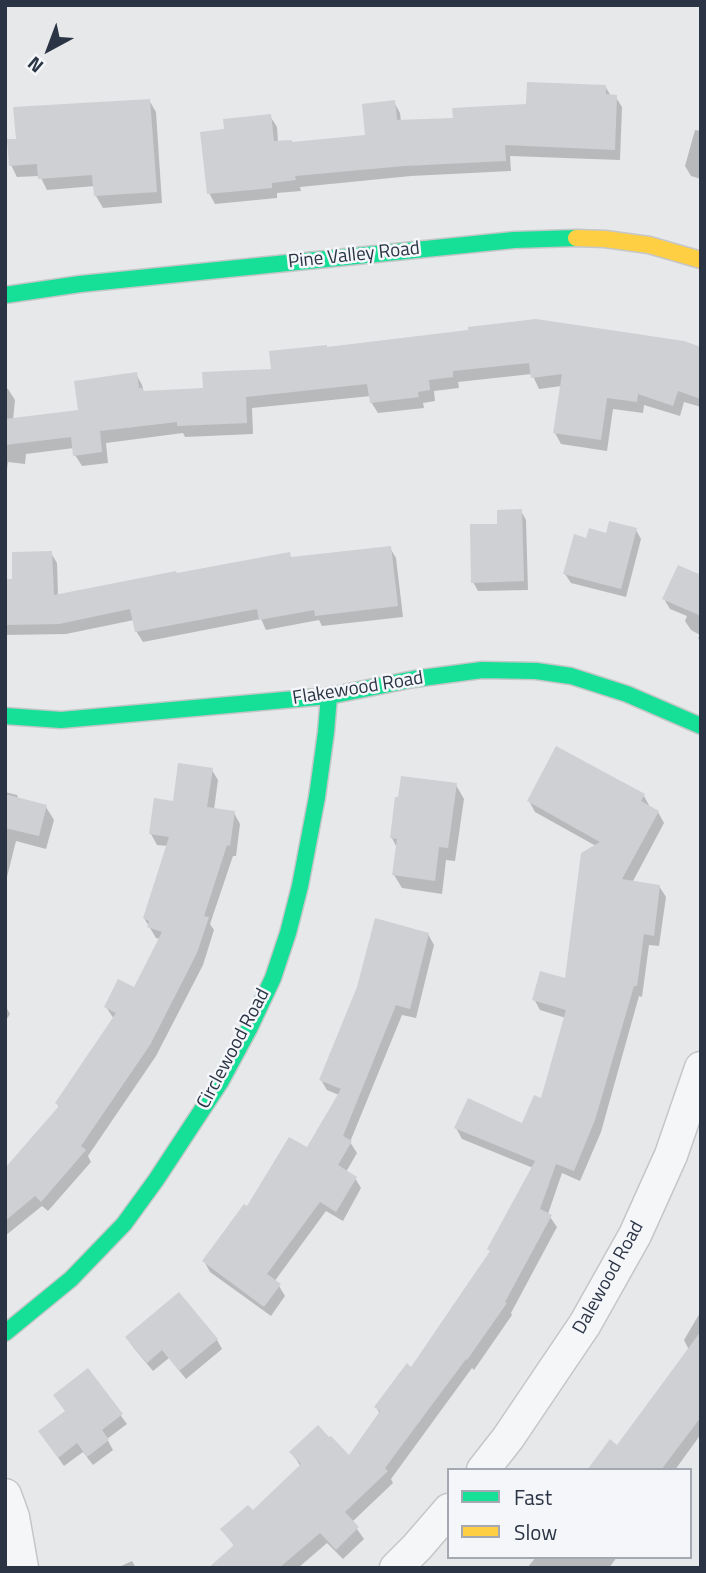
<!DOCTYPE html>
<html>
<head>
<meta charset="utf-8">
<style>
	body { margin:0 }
	#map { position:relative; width:706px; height:1573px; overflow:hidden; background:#e6e8ea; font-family:"Titillium Web",sans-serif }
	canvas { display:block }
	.frame { position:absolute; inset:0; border:7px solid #2b3445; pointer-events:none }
	.legend { position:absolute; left:447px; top:1468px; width:245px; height:91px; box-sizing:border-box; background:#f4f6f9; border:2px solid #a4a8b1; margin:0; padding:9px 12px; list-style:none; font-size:21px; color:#2b3445 }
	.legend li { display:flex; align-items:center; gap:14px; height:35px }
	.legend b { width:35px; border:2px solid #a4a8b1 }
	.north { position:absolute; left:14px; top:14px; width:70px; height:70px; -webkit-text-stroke:5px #f4f6f9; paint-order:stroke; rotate:221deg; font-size:19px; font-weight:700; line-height:28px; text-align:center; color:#2b3445 }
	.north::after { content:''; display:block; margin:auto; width:24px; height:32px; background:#2b3445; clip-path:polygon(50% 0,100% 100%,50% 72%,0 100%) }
</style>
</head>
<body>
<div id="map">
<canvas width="706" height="1573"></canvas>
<div class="frame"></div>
<ul class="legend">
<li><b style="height:9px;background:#16e098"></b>Fast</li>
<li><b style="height:9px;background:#ffcf43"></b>Slow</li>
</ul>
<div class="north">N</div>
</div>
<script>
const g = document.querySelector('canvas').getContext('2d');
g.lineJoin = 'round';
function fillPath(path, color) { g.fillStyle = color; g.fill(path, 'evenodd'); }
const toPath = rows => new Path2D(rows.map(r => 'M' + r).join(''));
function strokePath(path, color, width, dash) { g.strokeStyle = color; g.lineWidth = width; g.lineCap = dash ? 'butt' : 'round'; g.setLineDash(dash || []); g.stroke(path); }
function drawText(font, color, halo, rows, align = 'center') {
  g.font = font + ' "Titillium Web",sans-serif'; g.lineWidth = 5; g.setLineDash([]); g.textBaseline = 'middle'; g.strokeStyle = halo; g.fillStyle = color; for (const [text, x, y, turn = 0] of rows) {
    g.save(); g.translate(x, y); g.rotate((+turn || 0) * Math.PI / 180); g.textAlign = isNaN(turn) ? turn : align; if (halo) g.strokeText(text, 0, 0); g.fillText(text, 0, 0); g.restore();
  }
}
fillPath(toPath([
	[605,86,611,96,615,96,622,107,620,160,510,156,511,171,411,176,300,187,301,191,277,193,277,198,215,204,209,193,226,131,270,116,277,127,278,143,292,144,367,136,394,102,400,113,401,122,455,120,528,105],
	[149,100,156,112,162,203,103,208,96,196,95,186,47,190,40,176,17,177,11,165],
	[695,130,701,131,701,179,691,176,685,166],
	[327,349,701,349,701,407,684,402,680,416,644,405,643,413,613,409,607,451,561,444,555,433,562,386,539,389,532,374,458,382,459,388,434,391,435,401,423,403,424,408,378,413,371,402,371,396,252,408,253,434,185,437,183,433,106,443,108,463,82,466,75,455,74,448,26,454,25,464,8,462,5,485,5,388,8,389,15,400,13,420,80,411,136,374,142,385,144,393,205,390,273,370],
	[521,511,526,520,528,590,478,591,473,582,499,526],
	[636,530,641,539,626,597,571,583,565,574,588,540],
	[390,548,396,558,403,617,322,626,319,620,266,630,261,619,143,642,136,631,134,620,66,634,5,635,5,581,14,580,51,553,57,563,58,596,177,575,291,559],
	[701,577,701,642,698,638,700,635,691,630,685,621,687,616,670,609,664,599],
	[212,770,218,780,214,810,234,813,240,824,236,856,233,856,210,924,214,930,203,965,156,1056,88,1156,91,1162,48,1211,42,1206,5,1236,5,1171,59,1108,57,1103,114,1019,106,1007,135,990,160,939,156,938,144,918,168,846,157,845,151,834,174,803],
	[456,785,464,799,455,861,446,860,442,894,402,888,394,875,397,848,392,838],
	[5,792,17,795,19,800,46,807,54,820,46,849,16,841,5,885],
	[644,796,650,807,658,812,664,823,632,883,659,886,666,897,659,946,649,945,642,997,639,996,601,1132,580,1181,562,1173,548,1214,557,1227,511,1313,512,1315,474,1370,472,1368,391,1479,393,1483,352,1522,364,1539,343,1559,327,1543,298,1568,223,1568,235,1547,222,1529,253,1513,301,1467,292,1453,349,1457,380,1414,376,1407,412,1369,491,1253,489,1249,533,1168,462,1139,456,1128,523,1126,542,1100,566,1018,540,1010,534,999,566,981,596,846,535,812,529,801],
	[428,934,434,945,416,1018,402,1015,350,1142,357,1153,346,1172,355,1178,361,1188,343,1221,326,1211,274,1282,279,1286,285,1296,271,1316,210,1272,204,1261,248,1209,307,1150,339,1095,327,1090,321,1080],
	[5,1005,10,1014,5,1022],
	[701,1311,701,1434,675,1470,592,1470,617,1447,689,1350,684,1340],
	[127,1338,217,1340,222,1349,186,1379,169,1358,153,1371,133,1347],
	[88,1371,127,1424,107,1439,113,1450,93,1465,83,1452,64,1466,40,1432,66,1412],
	[536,1557,617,1557,609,1568,527,1568],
	[132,1561,136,1568,117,1568]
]), '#0003');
fillPath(toPath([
	[527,82,606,85,606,94,617,95,615,150,505,145,506,161,404,166,295,176,296,180,272,183,272,188,207,194,200,132,224,129,223,119,271,114,274,141,292,140,292,142,365,135,362,104,395,100,397,120,453,118,452,108,526,104],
	[150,99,157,192,94,196,92,175,38,179,37,164,9,166,7,139,16,139,13,107],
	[536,319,684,341,701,347,701,399,678,391,673,406,638,394,637,402,607,398,601,440,553,433,562,374,531,378,529,363,453,371,453,377,429,380,430,390,418,392,419,397,370,403,367,384,246,397,247,423,177,426,177,422,100,431,102,452,73,456,71,437,5,445,5,419,78,410,74,381,137,372,139,388,142,388,143,391,203,388,202,372,271,369,269,351,327,345,327,347,468,330,468,327],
	[522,509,524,581,471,583,470,524,497,524,497,510],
	[609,521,637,528,621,589,563,574,574,534,586,538,589,528,606,533],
	[391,546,398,606,315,616,314,610,259,620,257,609,135,632,130,609,59,624,5,625,5,579,12,579,12,552,52,551,54,595,176,571,177,573,290,552,291,557],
	[678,565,701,575,701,616,662,599],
	[556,746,645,794,641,801,659,811,622,879,660,885,654,936,644,934,637,986,634,986,595,1120,574,1171,556,1164,540,1209,552,1215,505,1302,507,1303,467,1360,466,1359,385,1468,388,1471,345,1512,359,1527,336,1550,320,1533,279,1568,208,1568,234,1545,220,1529,248,1505,253,1510,301,1464,289,1452,318,1425,329,1437,331,1436,349,1455,380,1411,374,1407,407,1363,411,1367,490,1251,487,1249,535,1161,454,1128,468,1098,522,1123,534,1095,541,1098,566,1010,532,1000,540,971,565,978,581,853,600,842,527,801],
	[178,763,213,768,207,807,235,811,230,846,227,845,204,916,209,917,197,953,150,1045,81,1146,86,1150,41,1202,35,1196,5,1221,5,1168,59,1106,55,1103,116,1013,104,1007,118,979,134,987,162,932,147,927,149,921,143,918,169,837,149,834,154,798,173,801],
	[401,776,457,783,448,848,439,847,435,881,392,875,397,839,390,838,395,797,398,797],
	[5,794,47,805,39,836,5,828],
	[375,918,429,933,410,1009,396,1005,343,1136,352,1141,338,1165,357,1177,336,1212,320,1202,267,1274,281,1284,264,1307,202,1261,244,1204,247,1206,289,1137,307,1147,341,1089,319,1080,357,987],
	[179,1292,218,1339,179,1371,162,1350,147,1363,125,1337],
	[701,1331,701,1417,661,1470,587,1470,610,1439,617,1445],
	[88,1368,123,1414,102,1430,109,1440,87,1457,77,1443,58,1458,38,1431,65,1411,53,1395]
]), '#ced0d3');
const street = toPath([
	[483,1470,508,1438,585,1324,635,1235,671,1155,701,1068],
	[5,1495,13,1517,22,1568],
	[396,1568,417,1547,449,1510]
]);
const fast = toPath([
	[5,295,80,284,514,240,576,238],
	[5,716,61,720,329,696,414,679,482,670,536,671,571,676,627,694,701,726],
	[5,1333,71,1279,124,1224,156,1180,221,1081,249,1029,273,978,288,933,300,886,317,797,326,732,329,696]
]);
const slow = toPath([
	[576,238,605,239,649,245,701,260]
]);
strokePath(street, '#c4c6c8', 35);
strokePath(fast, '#c4c6c8', 19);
strokePath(slow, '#c4c6c8', 19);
strokePath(street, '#f5f6f7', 32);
strokePath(fast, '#16e098', 16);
strokePath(slow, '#ffcf43', 16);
drawText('19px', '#2b3445', '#f4f6f9', [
	["Pine Valley Road",354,256,-6],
	["Flakewood Road",358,689,-9],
	["Circlewood Road",234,1049,-62],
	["Dalewood Road",609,1278,-61]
]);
</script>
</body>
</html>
